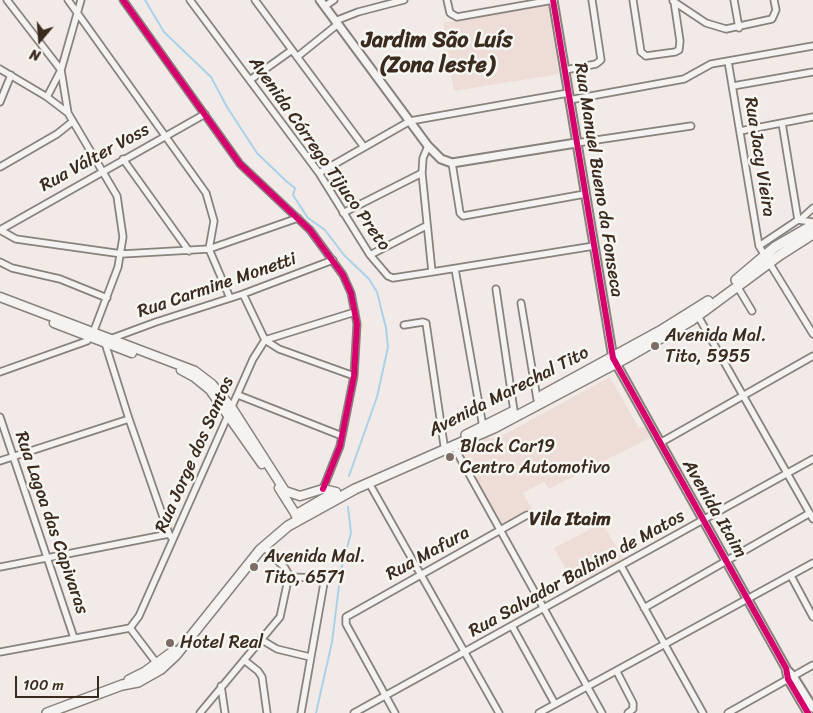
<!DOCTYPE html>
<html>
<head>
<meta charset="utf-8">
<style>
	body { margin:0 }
	#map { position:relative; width:813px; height:713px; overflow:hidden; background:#f1eae7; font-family:Sriracha,sans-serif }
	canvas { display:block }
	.north { position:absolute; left:15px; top:15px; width:50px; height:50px; -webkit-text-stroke:4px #f6f6f2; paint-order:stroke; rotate:198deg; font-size:14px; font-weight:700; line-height:20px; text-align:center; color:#3b2a1e }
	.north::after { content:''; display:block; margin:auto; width:18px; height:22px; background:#3b2a1e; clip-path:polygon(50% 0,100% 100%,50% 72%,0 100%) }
	.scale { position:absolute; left:15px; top:676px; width:84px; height:22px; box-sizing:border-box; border:2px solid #3b2a1e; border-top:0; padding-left:6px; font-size:15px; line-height:18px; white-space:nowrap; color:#3b2a1e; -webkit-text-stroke:4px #f6f6f2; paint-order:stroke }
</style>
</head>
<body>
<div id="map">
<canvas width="813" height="713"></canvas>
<div class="north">N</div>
<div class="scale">100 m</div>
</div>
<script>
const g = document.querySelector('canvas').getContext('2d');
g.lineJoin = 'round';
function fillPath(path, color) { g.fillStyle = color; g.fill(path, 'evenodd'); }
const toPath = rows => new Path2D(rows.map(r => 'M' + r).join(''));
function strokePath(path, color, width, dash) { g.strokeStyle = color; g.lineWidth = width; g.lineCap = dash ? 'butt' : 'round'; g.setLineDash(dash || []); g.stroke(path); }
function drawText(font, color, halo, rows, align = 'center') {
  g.font = font + ' Sriracha,sans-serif'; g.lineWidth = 5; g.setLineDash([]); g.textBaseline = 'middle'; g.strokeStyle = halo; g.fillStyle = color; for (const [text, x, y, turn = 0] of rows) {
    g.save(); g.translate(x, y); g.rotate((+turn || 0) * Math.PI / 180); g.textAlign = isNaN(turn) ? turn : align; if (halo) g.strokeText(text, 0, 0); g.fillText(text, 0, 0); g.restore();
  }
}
fillPath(toPath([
	[548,5,559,74,454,91,443,23],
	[610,377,639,428,644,426,651,437,549,489,544,482,523,493,533,511,503,528,461,450,486,438,496,438,509,432],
	[602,523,624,559,576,586,554,548]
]), '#eeddd7');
strokePath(toPath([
	[145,0,164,32,211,77,227,107,257,153,286,181,295,188,293,195,308,218,325,230,344,255,369,279,377,292,386,328,388,347,377,397,349,476],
	[316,713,332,642,341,570,351,533,348,507]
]), '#a9d2ea', 2);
const minor = toPath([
	[7,0,61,70,68,113],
	[68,0,206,193,214,221,209,249,230,298],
	[123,0,240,164,310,230,343,275,351,293,357,324,354,376,340,446,323,489],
	[190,0,319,173,370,255,388,276,393,278,432,272,594,246],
	[255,0,364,147],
	[447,0,450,13,457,17,553,0],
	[633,0,641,52,646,56,675,52,679,50,680,41,674,1],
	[734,0,739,28],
	[673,1,706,23,726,29,772,19,776,10,774,0],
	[325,6,334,0],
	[335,21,358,12,404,0],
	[297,57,338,24],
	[728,61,759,246,813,334],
	[0,69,47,97,68,113,117,196,123,237,118,267,93,333,87,341,0,372],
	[565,70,596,64,601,60,592,0],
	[250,80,292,50],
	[733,86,813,72],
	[47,97,61,70,81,0],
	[569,100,684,79,711,64,813,46],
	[0,102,11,75],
	[782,123,798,220],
	[740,131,813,117],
	[576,143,691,126],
	[428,146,423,158,422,173,432,272],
	[123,159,189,251],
	[452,163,460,213,463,216,585,194],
	[0,167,57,134,72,122],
	[319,173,410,121,568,93],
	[343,213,422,173],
	[801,219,813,208],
	[0,230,16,239,122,254,209,249,298,218],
	[0,230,205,114],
	[759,246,798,220,813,222],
	[370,255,426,226],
	[0,262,12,268,60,279,107,298],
	[455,269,483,427],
	[737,286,752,311],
	[496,289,514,411],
	[521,303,537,399],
	[698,316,813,519],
	[404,325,423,322,426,323,444,445],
	[265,340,279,349,354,376],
	[265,340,355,312],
	[238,395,342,436],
	[0,417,74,638],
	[660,443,813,356],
	[454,447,602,713],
	[0,461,129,419],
	[369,483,499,713],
	[169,534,129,419,105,343,110,339,156,322,243,294,333,260],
	[621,566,703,713],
	[0,567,169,534,171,537],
	[791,576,813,617],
	[289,577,320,578,324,583,301,713],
	[644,608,810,513],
	[512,626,555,704],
	[130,628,139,616,253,359,265,340,243,294],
	[130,628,158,665],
	[262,640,277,649,310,657],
	[0,652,130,628],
	[244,660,258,671,262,677,267,713],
	[617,672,633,703,633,709,628,713],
	[221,686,225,713],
	[200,713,280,617,289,575,285,568,263,546],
	[354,713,813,459],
	[395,713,346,624,346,617,527,515],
	[539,713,813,563],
	[728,713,813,665]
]);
const tertiary = toPath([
	[320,0,428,146,441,159,452,163,576,143],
	[553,0,613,358,748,600,786,668,788,679,808,713],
	[786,669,793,676,813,708]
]);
const secondary = toPath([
	[0,297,195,371,212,384,232,408,285,491,300,496,323,489,336,492],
	[54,323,132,353],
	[181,370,194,377,210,390,262,464],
	[279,488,298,518]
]);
const primary = toPath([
	[736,280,775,247,813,225],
	[543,395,660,331,708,301],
	[466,435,512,412],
	[296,515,332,494],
	[129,680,145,672,174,651],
	[47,713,122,685,138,682,161,669,176,655,260,550,288,526,355,489,494,428,626,358,692,320,780,255,813,234]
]);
strokePath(minor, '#88827d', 9);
strokePath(tertiary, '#88827d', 11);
strokePath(secondary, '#88827d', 11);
strokePath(primary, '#88827d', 12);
strokePath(minor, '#f4f3f1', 5.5);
strokePath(tertiary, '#f4f3f1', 7);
strokePath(secondary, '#f4f3f1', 8);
strokePath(primary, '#f4f3f1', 9);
strokePath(toPath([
	[123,0,240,164,310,230,343,275,351,293,357,324,354,376,340,446,323,489],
	[553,0,613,358,748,600,786,668,788,679,808,713]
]), '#d6006c', 6);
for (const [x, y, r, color] of [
	[655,346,5,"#7b6d64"],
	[450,457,5,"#7b6d64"],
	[254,567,5,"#7b6d64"],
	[170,643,5,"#7b6d64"]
]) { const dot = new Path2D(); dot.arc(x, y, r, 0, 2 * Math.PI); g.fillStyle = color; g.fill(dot); strokePath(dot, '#f6f6f2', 2); }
drawText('18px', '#3b2a1e', '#f6f6f2', [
	["Avenida Córrego Tijuco Preto",319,154,55],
	["Rua Jacy Vieira",759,157,81],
	["Rua Válter Voss",95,158,-29],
	["Rua Manuel Bueno da Fonseca",598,180,81],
	["Rua Carmine Monetti",217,286,-19],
	["Avenida Marechal Tito",509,392,-27],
	["Rua Jorge dos Santos",195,455,-66],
	["Avenida Itaim",714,509,60],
	["Rua Lagoa das Capivaras",51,523,71],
	["Rua Mafura",428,554,-29],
	["Rua Salvador Balbino de Matos",577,574,-29]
]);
drawText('18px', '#3b2a1e', '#f6f6f2', [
	["Avenida Mal.",665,336],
	["Tito, 5955",665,357],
	["Black Car19",460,447],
	["Centro Automotivo",460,468],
	["Avenida Mal.",264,557],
	["Tito, 6571",264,578],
	["Hotel Real",180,643]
], 'left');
drawText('bold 19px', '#3b2a1e', '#f6f6f2', [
	["Vila Itaim",570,520]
]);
drawText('bold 22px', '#3b2a1e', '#f6f6f2', [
	["Jardim São Luís",437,41],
	["(Zona leste)",437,66]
]);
</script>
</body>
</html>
